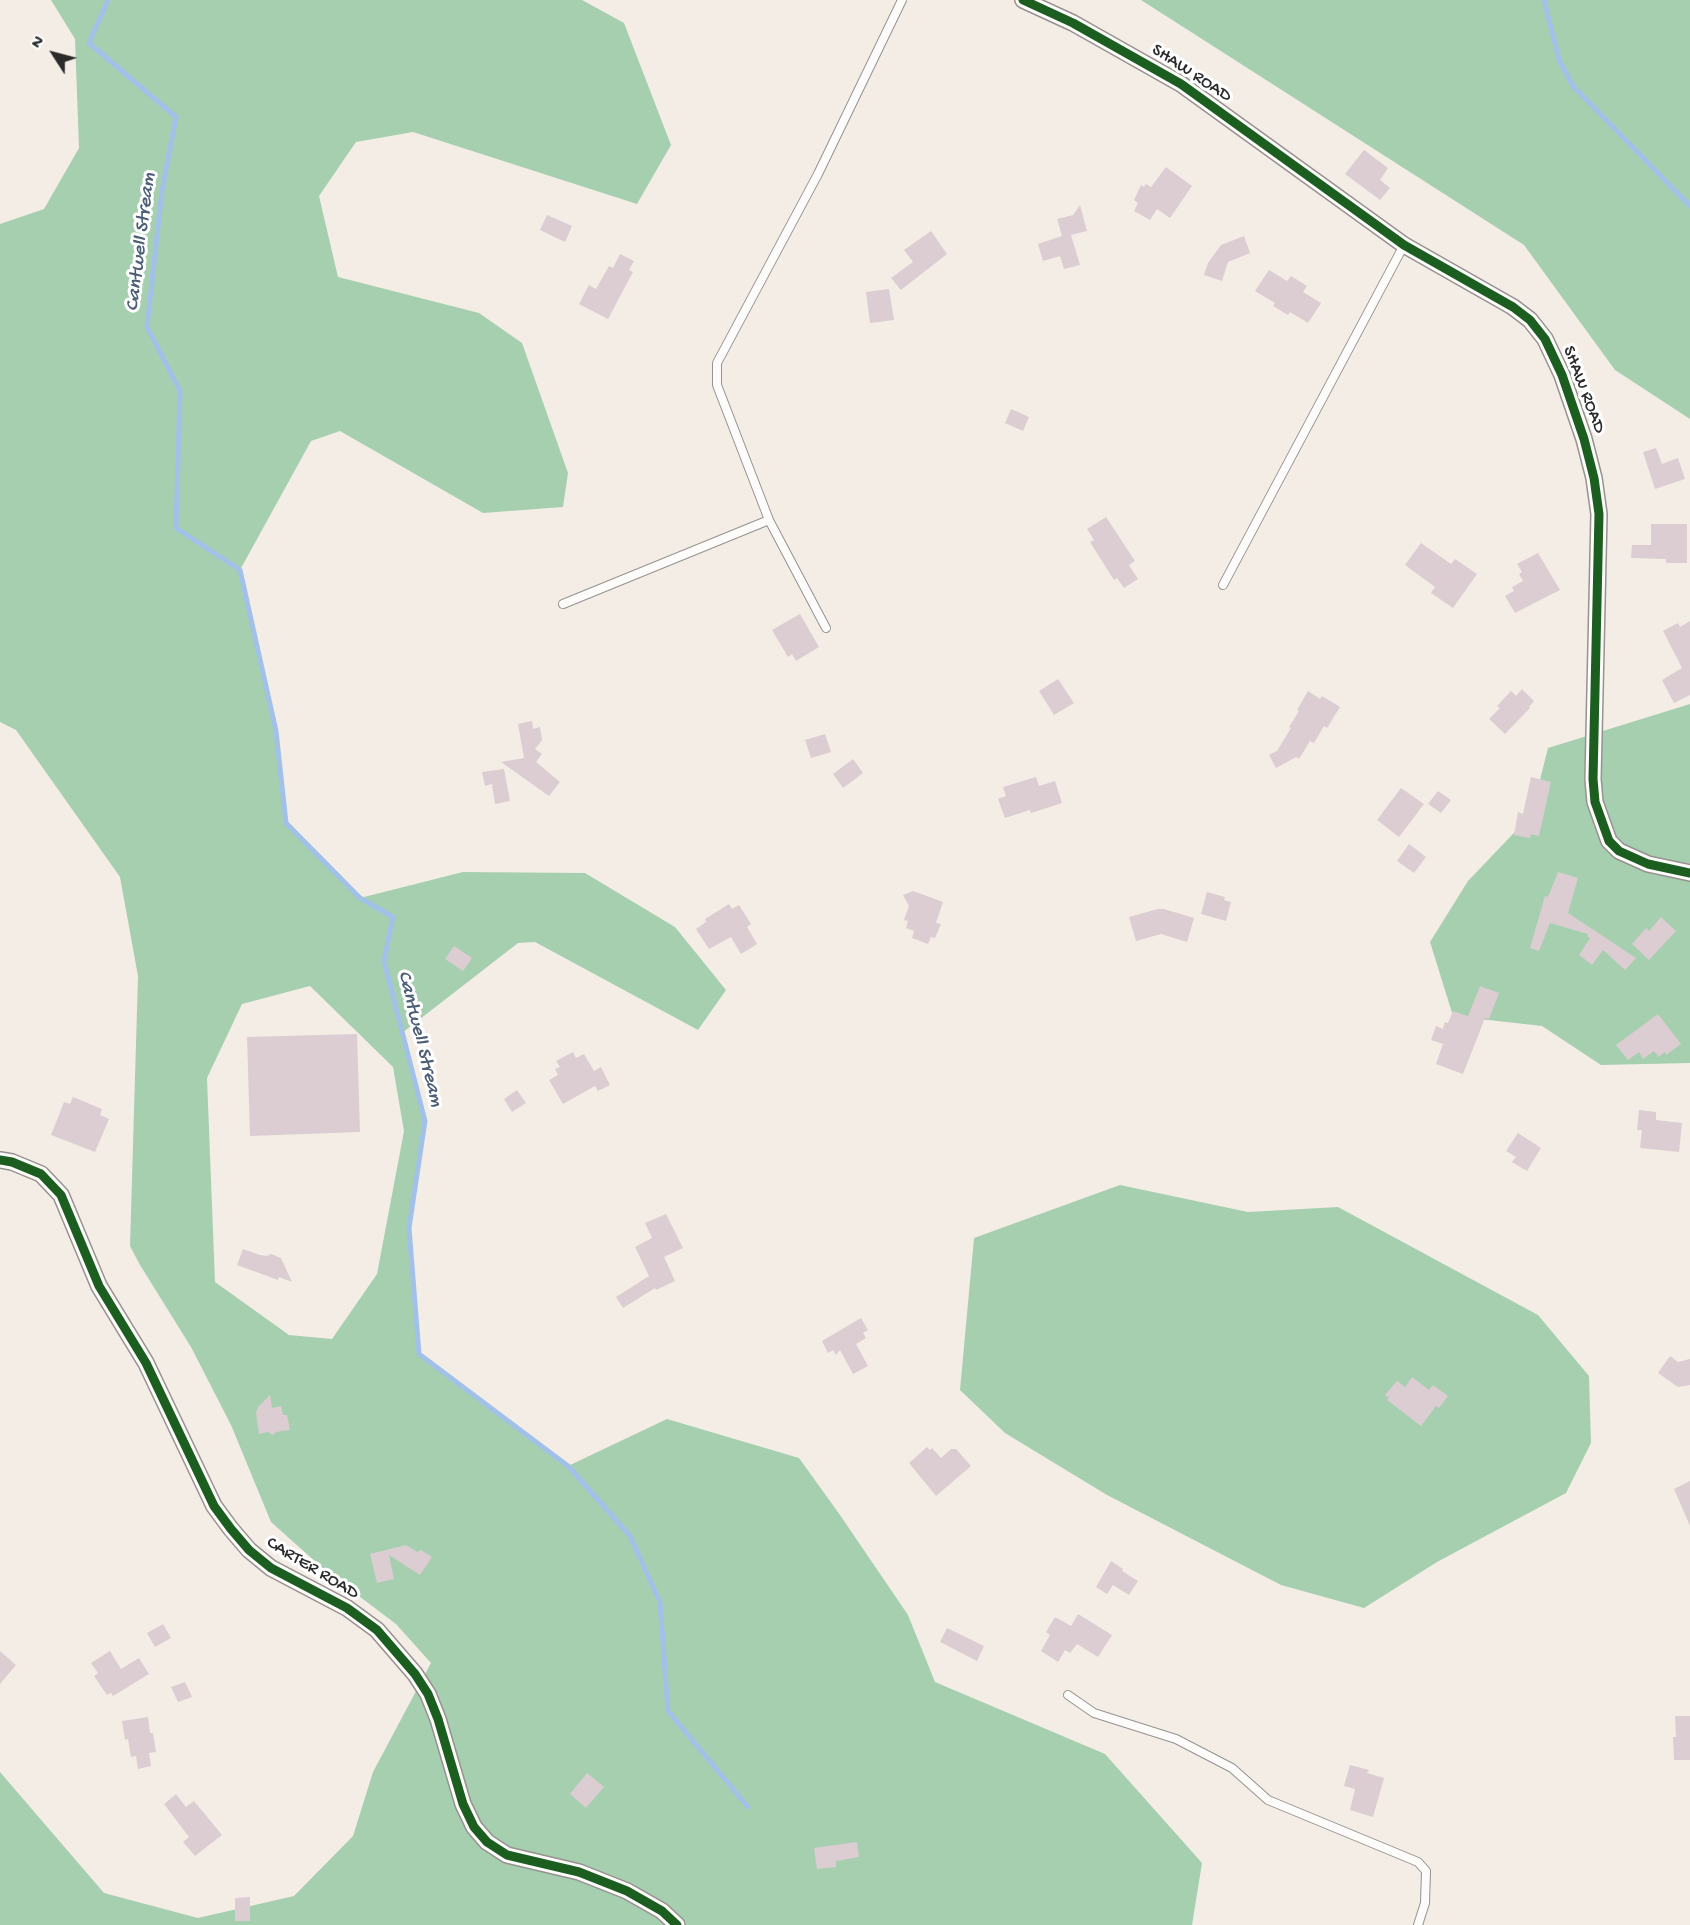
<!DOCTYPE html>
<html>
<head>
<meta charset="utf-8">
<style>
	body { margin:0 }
	#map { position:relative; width:1690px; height:1925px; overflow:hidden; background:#f4ede6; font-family:"Gochi Hand",sans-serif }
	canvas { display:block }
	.north { position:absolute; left:24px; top:24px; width:60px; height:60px; -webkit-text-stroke:4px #fff; paint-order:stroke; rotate:306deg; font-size:16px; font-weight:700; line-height:24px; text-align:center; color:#2b2b2b }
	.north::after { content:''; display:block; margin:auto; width:21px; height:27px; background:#2b2b2b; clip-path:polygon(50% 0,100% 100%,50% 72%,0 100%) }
</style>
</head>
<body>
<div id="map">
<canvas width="1690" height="1925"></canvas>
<div class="north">N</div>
</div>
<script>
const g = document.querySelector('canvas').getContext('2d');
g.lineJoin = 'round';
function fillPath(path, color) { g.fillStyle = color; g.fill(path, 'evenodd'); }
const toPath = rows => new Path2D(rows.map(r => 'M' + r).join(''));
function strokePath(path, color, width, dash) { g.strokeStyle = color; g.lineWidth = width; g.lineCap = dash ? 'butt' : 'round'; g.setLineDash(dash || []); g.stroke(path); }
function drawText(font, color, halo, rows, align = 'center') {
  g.font = font + ' "Gochi Hand",sans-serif'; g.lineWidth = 6; g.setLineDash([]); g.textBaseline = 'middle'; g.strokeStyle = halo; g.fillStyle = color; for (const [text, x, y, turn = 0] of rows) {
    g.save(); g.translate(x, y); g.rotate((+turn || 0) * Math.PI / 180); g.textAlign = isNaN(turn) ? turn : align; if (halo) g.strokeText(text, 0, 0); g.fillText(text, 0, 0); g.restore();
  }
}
fillPath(toPath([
	[51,0,582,0,624,23,671,145,637,204,413,132,356,142,319,196,338,277,479,313,522,343,568,473,563,507,483,513,340,431,311,441,240,570,276,731,286,823,360,898,463,872,585,873,675,927,726,990,698,1030,535,942,518,943,402,1033,425,1121,409,1228,419,1354,568,1466,667,1419,799,1458,840,1515,908,1615,935,1682,1105,1754,1202,1863,1192,1925,0,1925,0,1772,104,1893,198,1918,294,1896,353,1836,373,1772,431,1663,396,1624,327,1572,271,1522,231,1425,191,1347,140,1265,130,1246,138,976,120,877,16,730,0,722,0,224,44,209,79,148,75,39],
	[310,986,393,1067,404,1131,377,1274,332,1339,289,1335,215,1282,207,1078,242,1004],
	[1141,0,1690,0,1690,419,1615,370,1524,245],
	[1690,704,1690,1063,1601,1065,1542,1026,1453,1016,1430,942,1468,881,1531,815,1548,748],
	[1120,1185,1248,1212,1338,1207,1538,1315,1589,1376,1591,1443,1566,1493,1437,1562,1364,1608,1281,1585,1107,1495,1005,1433,960,1390,974,1238]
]), '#a6cfb0');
strokePath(toPath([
	[108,0,89,43,176,117,162,191,147,327,180,391,176,528,240,570,276,731,286,823,360,898,393,917,384,961,425,1121,409,1228,419,1354,568,1466,630,1536,660,1602,668,1711,748,1807],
	[1544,0,1559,60,1573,86,1690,206]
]), '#a2c1e8', 5);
fillPath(toPath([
	[1364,150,1388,168,1380,180,1390,188,1380,200,1345,174],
	[1166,167,1192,186,1170,218,1157,209,1150,220,1134,211,1138,203,1134,200,1141,185,1144,187,1146,184,1151,187],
	[1080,205,1087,231,1071,235,1080,265,1064,269,1060,256,1043,261,1038,244,1062,236,1057,219,1073,215],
	[547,215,572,226,565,242,540,230],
	[931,231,947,254,901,290,891,278,913,262,904,250],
	[1244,236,1250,253,1228,262,1222,281,1204,275,1208,263,1221,245],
	[620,254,634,261,629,270,633,272,608,319,579,304,589,285,596,289,609,266,613,268],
	[1269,270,1287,281,1291,276,1307,286,1303,292,1321,303,1308,323,1290,312,1288,315,1273,306,1275,303,1255,291],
	[889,289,894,320,870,323,866,292],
	[1011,409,1029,417,1023,431,1005,423],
	[1656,448,1662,464,1678,458,1685,479,1655,489,1643,452],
	[1106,517,1135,561,1129,565,1138,579,1124,588,1117,578,1114,580,1090,542,1094,540,1087,529],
	[1651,524,1687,524,1687,563,1666,563,1666,559,1631,558,1632,545,1651,545],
	[1421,543,1451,564,1455,559,1477,574,1453,608,1431,593,1435,587,1405,565],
	[1538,553,1560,590,1515,613,1505,596,1514,591,1512,587,1523,581,1519,574,1522,572,1517,564],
	[800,614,819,647,796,661,792,654,788,657,772,630],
	[1690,621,1690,695,1674,703,1662,680,1682,668,1663,631,1678,623,1680,627],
	[1058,679,1074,703,1054,715,1039,691],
	[1522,689,1534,701,1529,707,1530,708,1505,734,1489,719,1500,708,1497,706,1511,691,1516,696],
	[1308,691,1320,699,1322,696,1340,707,1327,728,1324,726,1314,743,1310,741,1299,759,1296,757,1276,768,1269,755,1277,751,1291,728,1289,727,1299,711,1297,710],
	[532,721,533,729,540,727,542,740,535,749,542,754,536,762,560,782,549,796,501,762,524,758,518,724],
	[825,734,831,752,811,758,805,740],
	[853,759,863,773,843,788,833,774],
	[504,769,510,801,495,804,492,784,485,786,482,772],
	[1036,777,1039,786,1055,781,1062,803,1031,813,1030,810,1005,818,998,799,1006,796,1003,787],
	[1531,777,1551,782,1539,836,1531,834,1530,838,1514,835,1518,812,1523,814],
	[1401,788,1424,804,1399,837,1377,820],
	[1438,791,1451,800,1441,813,1428,804],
	[1409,844,1426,857,1414,873,1397,861],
	[1558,872,1578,878,1568,913,1636,958,1625,970,1603,950,1592,965,1579,955,1590,938,1587,936,1588,934,1550,923,1539,951,1530,948,1545,896,1548,897],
	[913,891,943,902,936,923,941,924,935,938,931,937,928,944,912,938,914,931,906,928,908,921,904,920,909,906,903,895],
	[1207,892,1225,897,1224,900,1231,902,1226,921,1201,914],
	[729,904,732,909,739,905,751,924,747,927,757,944,741,954,731,937,709,949,696,929,706,922,705,919],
	[1158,909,1164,909,1194,918,1187,942,1161,934,1136,941,1129,917],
	[1661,917,1676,931,1649,960,1632,944,1646,928,1649,931],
	[454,946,472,958,463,971,445,959],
	[1480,986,1499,993,1489,1019,1485,1018,1463,1074,1436,1064,1443,1044,1431,1040,1436,1026,1443,1029,1445,1022,1448,1023,1453,1011,1468,1016],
	[1658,1014,1681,1044,1666,1055,1665,1052,1659,1057,1654,1051,1643,1059,1639,1052,1628,1060,1616,1045],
	[357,1034,360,1132,250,1136,247,1037],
	[573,1052,576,1058,584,1054,594,1071,601,1067,610,1085,598,1091,595,1086,563,1104,549,1080,558,1075,555,1069,560,1067,556,1061],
	[517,1090,526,1103,512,1112,504,1099],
	[73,1097,102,1109,100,1115,109,1119,95,1152,51,1135,64,1102,70,1104],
	[1639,1110,1656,1112,1656,1120,1682,1123,1679,1152,1640,1148,1642,1130,1637,1130],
	[1518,1133,1541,1148,1527,1171,1512,1162,1516,1157,1506,1151],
	[666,1214,683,1248,664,1257,675,1281,656,1290,655,1288,623,1308,616,1297,649,1276,635,1247,652,1238,645,1223],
	[243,1249,260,1255,267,1256,271,1254,281,1258,292,1282,279,1277,278,1280,237,1265],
	[861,1318,868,1330,863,1333,866,1338,856,1344,868,1366,853,1374,840,1350,836,1355,833,1350,828,1353,822,1341],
	[1670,1356,1678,1362,1690,1359,1690,1385,1678,1387,1658,1373],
	[1412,1377,1429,1390,1433,1385,1448,1396,1439,1408,1436,1406,1421,1426,1387,1400,1389,1398,1385,1395,1397,1381,1405,1387],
	[270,1395,272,1408,281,1406,283,1415,287,1415,290,1430,276,1432,273,1435,268,1432,259,1434,256,1413,258,1407],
	[927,1447,930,1450,932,1448,941,1458,951,1449,956,1449,971,1466,936,1496,909,1463],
	[1690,1481,1690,1526,1674,1489],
	[406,1545,417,1552,421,1550,432,1557,420,1575,389,1555,394,1579,377,1583,370,1554],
	[1111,1561,1123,1569,1122,1571,1138,1581,1129,1595,1113,1585,1107,1594,1096,1587],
	[1078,1614,1112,1635,1098,1657,1077,1644,1070,1653,1065,1650,1058,1662,1041,1651,1050,1635,1046,1632,1055,1617,1071,1626],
	[163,1624,171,1638,155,1647,147,1633],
	[947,1628,984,1646,977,1661,940,1642],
	[0,1651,16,1665,0,1684],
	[110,1651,121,1669,139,1658,149,1674,113,1696,111,1693,107,1695,94,1676,98,1673,91,1663],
	[185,1682,192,1697,178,1702,171,1687],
	[1675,1716,1690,1716,1690,1760,1674,1760,1673,1737,1676,1737],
	[148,1717,150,1733,153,1733,156,1752,149,1753,151,1766,138,1769,136,1756,131,1757,128,1739,125,1740,122,1721],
	[1350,1765,1369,1770,1367,1773,1384,1778,1373,1817,1350,1810,1355,1789,1344,1786],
	[587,1773,604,1787,586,1808,570,1794],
	[176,1794,186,1807,194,1801,222,1835,195,1856,183,1842,189,1837,164,1804],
	[857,1842,859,1857,836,1861,836,1867,817,1869,814,1848],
	[250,1897,250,1921,235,1921,235,1898]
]), '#dbcdd2');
const service = toPath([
	[1223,585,1404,245],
	[563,604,769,520],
	[826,628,769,520,717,385,717,363,818,174,902,0],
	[1068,1695,1094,1713,1176,1739,1232,1768,1268,1800,1418,1862,1426,1871,1425,1903,1418,1925]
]);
const minor = toPath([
	[1023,0,1073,23,1181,84,1404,245,1513,307,1530,320,1545,339,1562,375,1584,439,1594,478,1599,514,1593,779,1595,802,1609,841,1619,851,1648,864,1690,873],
	[0,1160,12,1162,41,1174,61,1195,99,1286,146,1363,214,1506,231,1529,249,1550,271,1568,347,1608,377,1630,415,1674,428,1694,438,1719,463,1804,474,1827,487,1842,507,1855,579,1872,627,1891,662,1911,677,1925]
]);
strokePath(service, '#96928f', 10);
strokePath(minor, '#96928f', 18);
strokePath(service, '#fdfcfb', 8);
strokePath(minor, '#fdfcfb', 15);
strokePath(toPath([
	[1023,0,1073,23,1181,84,1404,245,1513,307,1530,320,1545,339,1562,375,1584,439,1594,478,1599,514,1593,779,1595,802,1609,841,1619,851,1648,864,1690,873],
	[0,1160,12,1162,41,1174,61,1195,99,1286,146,1363,214,1506,231,1529,249,1550,271,1568,347,1608,377,1630,415,1674,428,1694,438,1719,463,1804,474,1827,487,1842,507,1855,579,1872,627,1891,662,1911,677,1925]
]), '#1b5e20', 9);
drawText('18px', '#2b2b2b', '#fff', [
	["SHAW ROAD",1191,74,33],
	["SHAW ROAD",1583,390,69],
	["CARTER ROAD",312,1569,31]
]);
drawText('italic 20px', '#4d5f77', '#fff', [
	["Cantwell Stream",142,242,-83],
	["Cantwell Stream",419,1039,76]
]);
</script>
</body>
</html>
